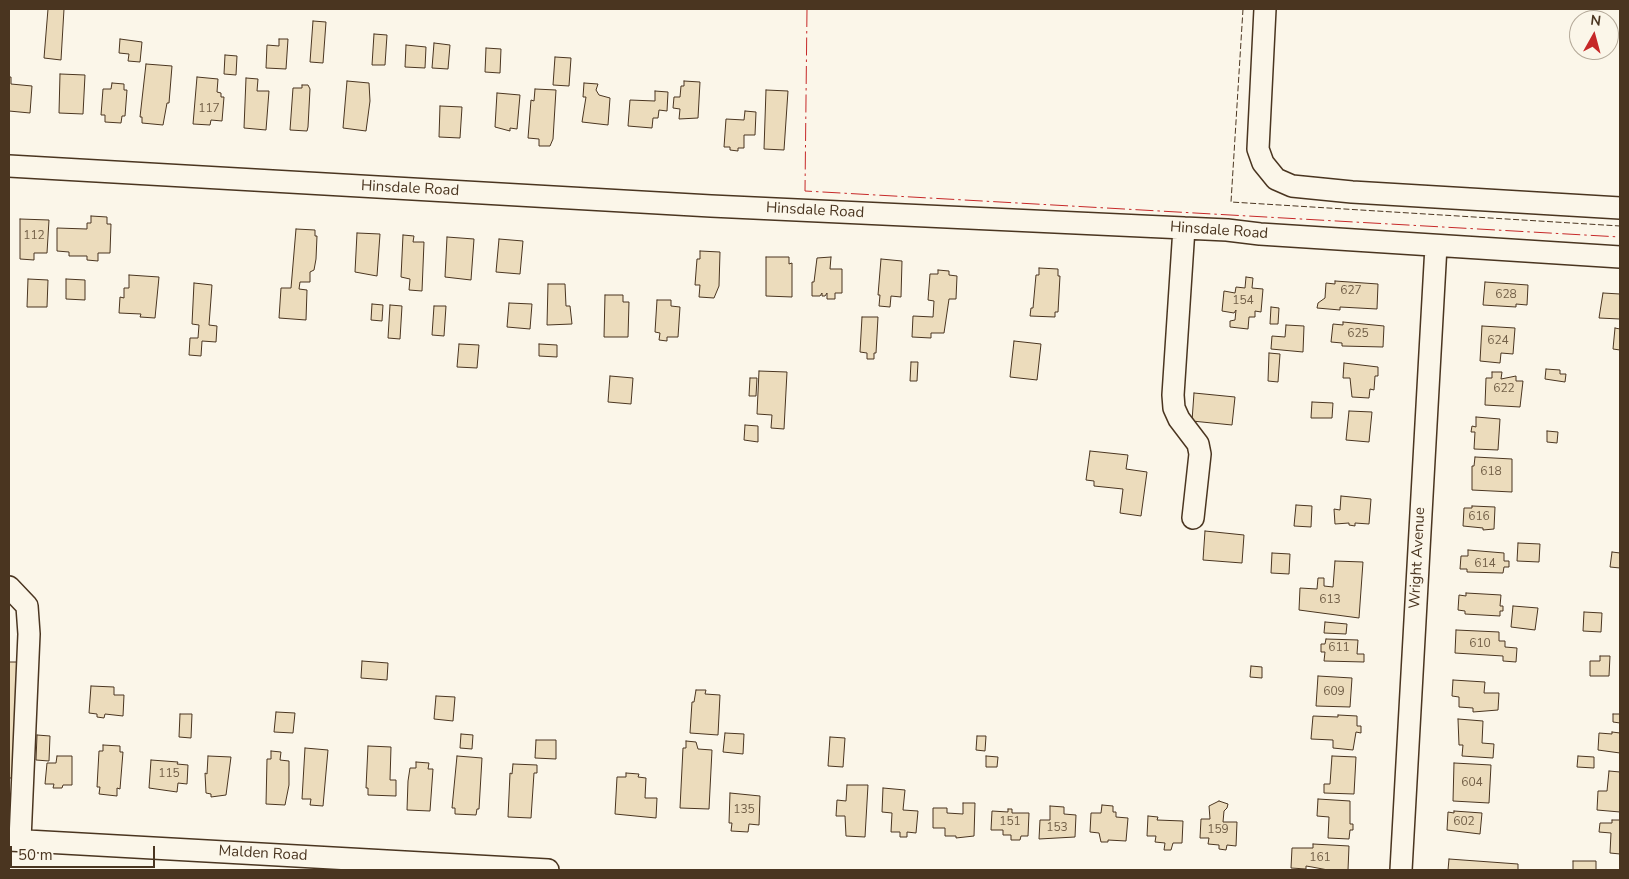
<!DOCTYPE html>
<html>
<head>
<meta charset="utf-8">
<style>
	body { margin:0 }
	#map { position:relative; width:1629px; height:879px; overflow:hidden; background:#fbf6e9; font-family:"Nunito Sans",sans-serif }
	canvas { display:block }
	.frame { position:absolute; inset:0; border:10px solid #4a3520; pointer-events:none }
	.north { position:absolute; left:1569px; top:10px; width:50px; height:50px; box-sizing:border-box; background:#fbf6e9; border:1px solid #b4a999; border-radius:50%; rotate:7deg; font-size:14px; font-weight:700; line-height:20px; text-align:center; color:#4a3520 }
	.north::after { content:''; display:block; margin:auto; width:18px; height:22px; background:#c62828; clip-path:polygon(50% 0,100% 100%,50% 72%,0 100%) }
	.scale { position:absolute; left:10px; top:846px; width:145px; height:22px; box-sizing:border-box; border:2px solid #4a3520; border-top:0; padding-left:6px; font-size:15px; line-height:18px; white-space:nowrap; color:#4a3520; -webkit-text-stroke:4px #fbf6e9; paint-order:stroke }
</style>
</head>
<body>
<div id="map">
<canvas width="1629" height="879"></canvas>
<div class="frame"></div>
<div class="north">N</div>
<div class="scale">50 m</div>
</div>
<script>
const g = document.querySelector('canvas').getContext('2d');
g.lineJoin = 'round';
function fillPath(path, color) { g.fillStyle = color; g.fill(path, 'evenodd'); }
const toPath = rows => new Path2D(rows.map(r => 'M' + r).join(''));
function strokePath(path, color, width, dash) { g.strokeStyle = color; g.lineWidth = width; g.lineCap = dash ? 'butt' : 'round'; g.setLineDash(dash || []); g.stroke(path); }
function drawText(font, color, halo, rows, align = 'center') {
  g.font = font + ' "Nunito Sans",sans-serif'; g.lineWidth = 4; g.setLineDash([]); g.textBaseline = 'middle'; g.strokeStyle = halo; g.fillStyle = color; for (const [text, x, y, turn = 0] of rows) {
    g.save(); g.translate(x, y); g.rotate((+turn || 0) * Math.PI / 180); g.textAlign = isNaN(turn) ? turn : align; if (halo) g.strokeText(text, 0, 0); g.fillText(text, 0, 0); g.restore();
  }
}
const building = toPath([
	[48,9,64,9,61,60,44,58,48,9],
	[313,21,326,22,323,63,310,62,313,21],
	[374,34,387,35,385,65,372,65,374,34],
	[120,39,142,42,140,62,128,61,129,54,119,53,120,39],
	[279,39,288,39,286,69,266,68,267,45,279,46,279,39],
	[434,43,450,45,448,69,432,68,434,43],
	[406,45,426,47,425,68,405,67,406,45],
	[486,48,501,49,500,73,485,72,486,48],
	[225,55,237,56,236,75,224,74,225,55],
	[555,57,571,58,569,86,553,85,555,57],
	[146,64,172,66,169,103,167,103,163,125,142,123,142,117,140,117,146,64],
	[60,74,85,75,83,114,59,113,60,74],
	[9,77,11,77,11,84,32,86,30,113,9,111,9,77],
	[197,77,218,79,217,92,221,93,221,97,224,97,222,121,211,120,210,125,193,124,197,77],
	[246,78,258,79,257,91,269,91,266,130,244,128,246,78],
	[347,81,369,83,370,101,366,131,343,128,347,81],
	[684,81,700,82,698,118,679,119,680,109,673,108,674,97,680,97,681,86,684,86,684,81],
	[112,83,124,84,124,90,127,90,125,116,122,116,121,123,105,122,105,115,101,115,103,89,111,89,112,83],
	[584,83,598,84,596,90,599,95,610,98,608,125,582,122,586,97,583,97,584,83],
	[302,85,308,85,310,89,308,127,307,131,290,130,293,88,302,88,302,85],
	[535,89,556,90,553,139,550,146,539,146,539,139,528,138,531,100,534,101,535,89],
	[766,90,788,91,784,150,764,149,766,90],
	[655,91,668,92,667,111,659,110,658,118,653,118,652,128,628,126,630,100,655,101,655,91],
	[497,93,520,95,517,129,510,128,510,131,495,127,497,93],
	[440,106,462,107,460,138,439,137,440,106],
	[745,111,756,112,755,135,744,135,744,148,738,148,738,151,730,150,730,147,724,147,726,119,744,120,745,111],
	[91,216,107,217,107,224,111,224,110,253,98,253,98,261,87,260,87,256,69,256,69,252,57,251,57,228,87,229,87,223,91,223,91,216],
	[20,219,49,220,47,253,34,253,34,260,20,259,20,219],
	[296,229,315,230,315,236,317,236,316,259,314,270,310,272,310,282,300,282,299,289,307,290,306,320,279,318,281,288,291,288,296,229],
	[357,233,380,234,377,276,355,272,357,233],
	[403,235,414,236,413,242,424,242,422,291,409,290,410,279,401,277,403,235],
	[447,237,474,239,471,280,445,277,447,237],
	[499,239,523,241,520,274,496,272,499,239],
	[700,251,720,252,719,286,714,298,699,297,700,285,695,285,697,259,700,259,700,251],
	[766,257,789,257,789,264,792,263,792,297,766,296,766,257],
	[831,257,830,269,842,269,842,293,835,293,835,299,827,299,827,293,825,296,822,296,822,293,820,296,812,296,812,282,814,282,817,258,831,257],
	[881,259,902,261,901,297,891,296,890,307,879,306,880,295,878,295,881,259],
	[1039,268,1058,269,1058,276,1060,276,1058,312,1055,312,1055,317,1030,316,1031,308,1033,308,1036,275,1039,275,1039,268],
	[938,270,949,271,949,275,957,276,956,299,949,299,944,333,931,333,931,338,912,337,913,316,933,317,934,301,928,300,930,274,938,274,938,270],
	[129,275,159,277,155,318,140,317,141,314,119,313,120,297,124,298,124,288,129,288,129,275],
	[1246,277,1253,278,1252,288,1263,289,1261,312,1255,311,1255,317,1249,317,1248,329,1230,327,1230,321,1235,320,1236,310,1234,313,1222,311,1224,291,1235,293,1236,287,1245,288,1246,277],
	[28,279,48,280,47,307,27,307,28,279],
	[66,279,85,280,85,300,66,299,66,279],
	[1335,281,1378,284,1377,309,1340,307,1340,310,1317,308,1318,303,1325,298,1326,283,1335,284,1335,281],
	[1485,282,1528,285,1527,305,1516,304,1516,307,1483,305,1485,282],
	[194,283,212,285,209,325,217,326,216,342,202,341,201,356,189,355,190,338,198,338,199,325,192,324,194,283],
	[548,284,565,284,566,306,570,306,572,324,547,325,548,284],
	[1603,293,1620,294,1620,319,1599,318,1603,293],
	[605,295,623,295,623,302,629,302,628,337,604,337,605,295],
	[657,300,671,300,671,306,680,307,678,337,667,337,667,341,659,340,660,333,655,332,657,300],
	[509,303,532,304,530,329,507,327,509,303],
	[372,304,383,305,382,321,371,320,372,304],
	[390,305,402,306,400,339,388,338,390,305],
	[434,306,446,306,444,336,432,335,434,306],
	[1271,307,1279,308,1278,324,1270,324,1271,307],
	[862,317,878,317,876,353,874,353,874,359,867,359,867,353,860,352,862,317],
	[1343,322,1384,326,1383,347,1342,346,1342,343,1331,342,1333,324,1343,325,1343,322],
	[1286,325,1304,326,1303,352,1271,349,1272,336,1285,337,1286,325],
	[1482,326,1515,328,1513,354,1501,353,1500,363,1480,361,1482,326],
	[1615,328,1620,329,1620,350,1613,349,1615,328],
	[1014,341,1041,344,1037,380,1010,377,1014,341],
	[459,344,479,345,477,368,457,367,459,344],
	[539,344,557,345,557,357,539,356,539,344],
	[1269,353,1280,354,1278,382,1268,381,1269,353],
	[911,362,918,362,917,381,910,381,911,362],
	[1344,363,1378,367,1378,376,1375,376,1374,390,1370,389,1369,398,1352,397,1350,378,1343,378,1344,363],
	[1546,369,1560,370,1560,374,1566,374,1565,382,1545,379,1546,369],
	[759,371,787,372,784,429,771,428,772,415,757,414,759,371],
	[1492,372,1502,372,1501,379,1516,376,1516,381,1523,381,1520,407,1485,405,1486,378,1492,378,1492,372],
	[610,376,633,378,631,404,608,402,610,376],
	[750,378,757,378,756,396,749,396,750,378],
	[1194,393,1235,397,1232,425,1192,421,1194,393],
	[1312,402,1333,403,1332,418,1311,418,1312,402],
	[1349,411,1372,412,1369,442,1346,440,1349,411],
	[1476,417,1500,419,1498,450,1474,449,1475,432,1471,432,1472,426,1476,427,1476,417],
	[745,425,758,426,758,442,744,440,745,425],
	[1547,431,1558,432,1557,443,1547,442,1547,431],
	[1090,451,1128,455,1126,469,1147,472,1141,516,1120,513,1123,489,1094,486,1094,481,1086,480,1090,451],
	[1475,457,1512,459,1512,492,1472,490,1472,466,1474,466,1475,457],
	[1341,496,1371,499,1369,524,1355,523,1355,526,1349,525,1349,523,1335,524,1334,509,1340,510,1341,496],
	[1296,505,1312,506,1311,527,1294,526,1296,505],
	[1472,506,1495,507,1494,529,1483,530,1483,528,1463,526,1464,508,1472,508,1472,506],
	[1205,531,1244,535,1242,563,1203,560,1205,531],
	[1518,543,1540,544,1539,562,1517,561,1518,543],
	[1468,550,1504,553,1504,561,1509,561,1509,567,1504,567,1503,573,1467,572,1467,569,1460,569,1461,556,1468,556,1468,550],
	[1612,552,1620,553,1620,584,1620,568,1610,567,1612,552],
	[1272,553,1290,554,1289,574,1271,573,1272,553],
	[1335,561,1363,562,1359,618,1299,610,1300,588,1317,589,1318,578,1324,578,1324,586,1333,587,1335,561],
	[1466,593,1501,595,1500,606,1503,606,1503,611,1500,611,1500,616,1465,614,1465,611,1458,610,1459,595,1466,596,1466,593],
	[1513,606,1538,608,1535,630,1511,627,1513,606],
	[1584,612,1602,613,1601,632,1583,631,1584,612],
	[1325,622,1347,624,1346,634,1324,633,1325,622],
	[1456,630,1499,632,1499,641,1505,641,1505,647,1517,648,1516,662,1503,661,1503,656,1455,653,1456,630],
	[1326,639,1358,640,1357,654,1364,654,1364,662,1324,661,1325,652,1321,652,1321,644,1325,644,1326,639],
	[1600,656,1610,656,1609,676,1590,676,1590,661,1600,661,1600,656],
	[362,661,388,663,387,680,361,678,362,661],
	[9,662,22,662,22,778,9,778,9,662],
	[1251,666,1262,667,1262,678,1250,677,1251,666],
	[1318,676,1352,678,1350,707,1316,706,1318,676],
	[1453,680,1485,682,1484,693,1499,693,1498,710,1473,712,1473,708,1459,707,1459,697,1452,696,1453,680],
	[91,686,114,687,114,695,124,695,123,716,105,714,104,718,97,717,97,714,89,713,91,686],
	[696,690,706,690,705,694,720,695,718,735,690,733,692,702,694,702,696,690],
	[436,696,455,697,453,721,434,719,436,696],
	[276,712,295,713,293,733,274,732,276,712],
	[180,714,192,714,191,738,179,737,180,714],
	[1613,714,1620,714,1620,723,1613,722,1613,714],
	[1338,715,1357,716,1357,726,1361,726,1361,733,1356,732,1353,750,1333,748,1333,740,1311,739,1313,716,1338,717,1338,715],
	[1458,719,1483,721,1482,743,1494,744,1493,758,1462,756,1463,745,1459,745,1458,719],
	[1612,732,1620,733,1620,753,1598,750,1599,733,1612,734,1612,732],
	[725,733,744,734,743,754,723,752,725,733],
	[461,734,473,735,472,749,460,748,461,734],
	[37,735,50,736,49,761,36,760,37,735],
	[977,736,986,736,985,751,976,750,977,736],
	[830,737,845,738,843,767,828,766,830,737],
	[536,740,556,740,556,759,535,758,536,740],
	[686,741,696,742,698,749,712,750,709,809,680,808,683,748,686,748,686,741],
	[103,745,120,746,120,752,123,752,120,789,117,788,117,796,99,794,100,787,97,787,99,751,103,751,103,745],
	[368,746,391,747,390,780,396,780,396,796,368,795,368,788,366,788,368,746],
	[305,748,328,750,323,806,310,805,311,799,302,799,305,748],
	[271,751,281,752,280,760,289,761,289,785,285,805,266,804,267,759,271,759,271,751],
	[57,756,72,756,72,785,63,785,62,788,53,788,54,784,45,784,47,763,56,763,57,756],
	[208,756,231,757,226,795,211,797,211,794,206,793,205,773,207,774,208,756],
	[457,756,482,758,479,809,477,809,476,815,455,814,455,808,452,808,457,756],
	[986,756,998,757,997,767,986,767,986,756],
	[1332,756,1356,757,1354,794,1324,793,1324,784,1330,784,1332,756],
	[1578,756,1594,757,1594,768,1577,767,1578,756],
	[151,760,178,762,177,764,188,765,187,784,178,783,177,792,149,788,151,760],
	[416,762,429,763,428,769,433,769,430,811,407,810,408,781,410,768,416,768,416,762],
	[1454,763,1491,765,1489,803,1453,801,1454,763],
	[513,764,537,765,537,773,534,773,531,818,508,817,510,773,512,774,513,764],
	[1609,771,1620,772,1620,812,1597,810,1598,791,1607,791,1609,771],
	[626,773,639,774,638,777,646,778,645,798,657,798,656,818,615,814,617,777,626,777,626,773],
	[847,785,868,785,865,837,846,836,845,816,836,816,837,800,846,801,847,785],
	[883,788,905,790,903,810,918,811,916,833,907,832,907,837,900,837,900,832,891,832,892,813,882,812,883,788],
	[730,793,760,796,759,825,749,824,748,832,731,831,732,823,729,823,730,793],
	[1318,799,1350,801,1350,824,1353,824,1353,830,1350,830,1349,839,1328,838,1329,817,1317,816,1318,799],
	[1219,801,1228,804,1227,808,1224,811,1223,822,1237,822,1236,846,1227,845,1226,850,1219,849,1219,845,1208,844,1209,838,1200,838,1201,819,1210,819,1209,806,1219,801],
	[963,803,975,803,974,836,956,838,956,836,945,836,945,828,933,828,933,808,947,808,947,813,963,814,963,803],
	[1102,805,1113,806,1113,812,1116,812,1116,817,1128,818,1126,841,1108,840,1108,842,1101,842,1099,833,1090,832,1091,813,1101,813,1102,805],
	[1050,806,1064,807,1064,814,1076,815,1075,837,1039,839,1040,820,1050,820,1050,806],
	[1008,809,1012,809,1012,813,1029,813,1028,836,1021,836,1020,840,1011,840,1011,835,1003,835,1003,830,991,830,992,811,1008,812,1008,809],
	[1454,811,1482,813,1480,834,1447,830,1448,812,1454,813,1454,811],
	[1148,816,1158,817,1157,820,1183,821,1182,843,1173,843,1171,850,1164,850,1165,843,1155,842,1156,836,1147,836,1148,816],
	[1612,820,1620,820,1620,854,1610,853,1611,833,1599,832,1600,823,1612,823,1612,820],
	[1313,844,1349,846,1348,870,1328,870,1312,867,1306,866,1306,869,1291,868,1292,848,1313,848,1313,844],
	[1449,859,1518,864,1518,870,1448,870,1449,859],
	[1573,861,1596,861,1596,870,1573,870,1573,861]
]);
fillPath(building, '#ecdcbc');
strokePath(building, '#4a3520', 1);
const minor = toPath([
	[1265,9,1258,149,1263,163,1276,179,1292,186,1352,192,1620,208],
	[9,166,711,206,1227,230,1260,234,1620,257],
	[1184,228,1173,395,1174,408,1179,419,1198,444,1200,454,1193,518],
	[9,587,27,606,29,634,20,840],
	[9,840,548,870],
	[1401,870,1436,246]
]);
strokePath(minor, '#4a3520', 24);
strokePath(minor, '#fbf6e9', 21);
strokePath(toPath([
	[1243,9,1231,202,1620,226]
]), '#4a3520', 1, [6, 2.5]);
strokePath(toPath([
	[807,9,805,191,1620,237]
]), '#c62828', 1, [18, 4, 2.5, 4]);
drawText('12px', '#725f47', null, [
	["117",209,109],
	["112",34,236],
	["627",1351,291],
	["628",1506,295],
	["154",1243,301],
	["625",1358,334],
	["624",1498,341],
	["622",1504,389],
	["618",1491,472],
	["616",1479,517],
	["614",1485,564],
	["613",1330,600],
	["610",1480,644],
	["611",1339,648],
	["609",1334,692],
	["115",169,774],
	["604",1472,783],
	["135",744,810],
	["151",1010,822],
	["602",1464,822],
	["153",1057,828],
	["159",1218,830],
	["161",1320,858]
]);
drawText('15px', '#4a3520', '#fbf6e9', [
	["Hinsdale Road",410,189,3],
	["Hinsdale Road",815,211,3],
	["Hinsdale Road",1219,231,4],
	["Wright Avenue",1418,558,-87],
	["Malden Road",263,854,3]
]);
</script>
</body>
</html>
